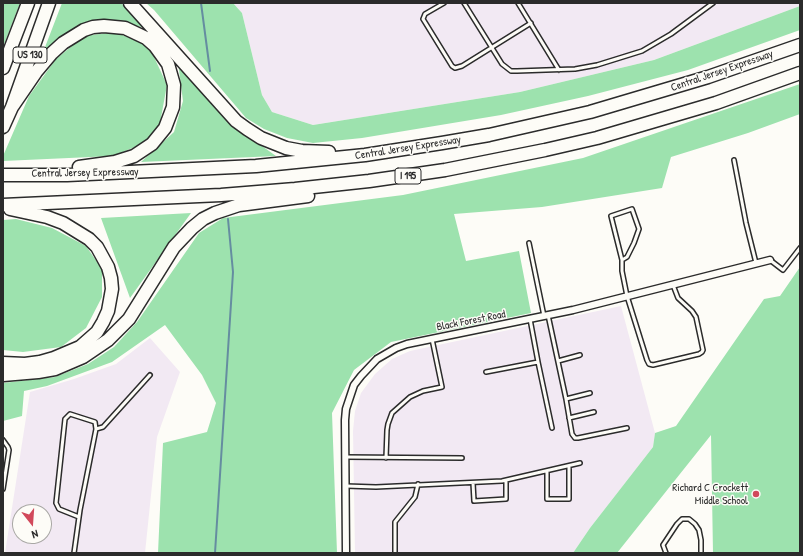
<!DOCTYPE html>
<html>
<head>
<meta charset="utf-8">
<style>
	body { margin:0 }
	#map { position:relative; width:803px; height:556px; overflow:hidden; background:#fdfcf7; font-family:"Patrick Hand",sans-serif }
	canvas { display:block }
	.frame { position:absolute; inset:0; border:4px solid #2b2b2b; pointer-events:none }
	.north { position:absolute; left:12px; top:504px; width:40px; height:40px; box-sizing:border-box; background:#fdfcf7; border:1px solid #a9a8a5; border-radius:50%; rotate:163deg; font-size:11px; font-weight:700; line-height:16px; text-align:center; color:#2b2b2b }
	.north::after { content:''; display:block; margin:auto; width:14px; height:18px; background:#d1495b; clip-path:polygon(50% 0,100% 100%,50% 72%,0 100%) }
</style>
</head>
<body>
<div id="map">
<canvas width="803" height="556"></canvas>
<div class="frame"></div>
<div class="north">N</div>
</div>
<script>
const g = document.querySelector('canvas').getContext('2d');
g.lineJoin = 'round';
function fillPath(path, color) { g.fillStyle = color; g.fill(path, 'evenodd'); }
const toPath = rows => new Path2D(rows.map(r => 'M' + r).join(''));
function strokePath(path, color, width, dash) { g.strokeStyle = color; g.lineWidth = width; g.lineCap = dash ? 'butt' : 'round'; g.setLineDash(dash || []); g.stroke(path); }
function drawText(font, color, halo, rows, align = 'center') {
  g.font = font + ' "Patrick Hand",sans-serif'; g.lineWidth = 3; g.setLineDash([]); g.textBaseline = 'middle'; g.strokeStyle = halo; g.fillStyle = color; for (const [text, x, y, turn = 0] of rows) {
    g.save(); g.translate(x, y); g.rotate((+turn || 0) * Math.PI / 180); g.textAlign = isNaN(turn) ? turn : align; if (halo) g.strokeText(text, 0, 0); g.fillText(text, 0, 0); g.restore();
  }
}
fillPath(toPath([
	[233,3,800,3,800,6,654,60,520,92,313,125,272,112,262,95,242,13],
	[621,306,655,433,653,447,590,528,573,553,355,553,353,431,355,411,361,393,375,374,392,359,410,351],
	[150,338,180,372,157,437,145,553,5,553,30,392,74,379,116,364],
	[20,512,44,512,44,536,20,536]
]), '#f2e9f3');
fillPath(toPath([
	[3,3,20,3,3,47],
	[62,3,121,3,146,28,111,21,69,33,42,55],
	[146,3,233,3,242,13,262,95,272,112,313,125,520,92,654,60,800,6,800,30,688,70,588,96,501,115,362,138,313,143,287,138,264,129,246,118,154,10],
	[115,32,149,46,167,85,160,123,147,142,113,156,3,161,3,156,29,96,56,59,84,36],
	[178,62,234,126,276,156,141,162,174,132,183,101],
	[800,84,800,114,748,133,671,157,662,188,542,207,454,214,466,261,519,251,531,313,391,342,354,370,332,413,337,553,158,553,163,443,207,432,216,403,202,375,165,325,112,362,47,386,24,391,22,416,3,421,3,383,55,377,88,364,114,347,137,322,199,233,223,218,403,195,583,158],
	[191,213,130,298,101,218],
	[16,219,52,228,86,246,102,269,102,297,86,328,61,347,23,352,3,350,3,220],
	[800,267,800,553,713,553,711,435,617,553,573,553,590,528,653,447,655,433,676,426,764,299,780,296]
]), '#9de2ae');
strokePath(toPath([
	[201,3,210,71],
	[215,553,233,272,228,219]
]), '#658da0', 2);
const lane = toPath([
	[444,3,425,14,423,19,452,66,455,68,462,66,531,23],
	[464,3,502,64,511,71,517,71,575,69,597,65,642,51,671,34,713,3],
	[518,3,559,70],
	[734,160,746,223,756,263],
	[529,243,544,316],
	[622,260,627,257,634,243,639,229,632,209,611,216,622,260,622,271,627,296,647,360,649,364,653,365,699,354,702,352,703,350,696,317,692,311,678,298,673,285],
	[770,260,783,270,800,248],
	[548,315,566,399,572,434,575,438,578,438,627,428],
	[558,361,580,355],
	[538,362,552,428],
	[486,372,538,362,530,319],
	[566,399,590,393],
	[569,418,594,412],
	[96,429,103,427,150,375],
	[3,440,8,447,9,450,3,489],
	[345,457,462,458],
	[386,458,387,430,388,424,392,413,410,397,423,391,442,387,432,339],
	[547,471,547,499,569,499,569,466],
	[473,483,474,501,506,499,506,480],
	[346,486,376,487,502,481,580,463],
	[74,553,80,510,96,429,95,422,70,414,65,419,56,503,59,509,79,517],
	[395,553,395,522,415,497,418,484],
	[666,553,663,545,677,524,682,519,689,519,695,524,699,530,701,540,701,553]
]);
const street = toPath([
	[346,553,345,420,346,409,354,385,361,376,377,359,396,348,407,344,573,310,770,260]
]);
const highway = toPath([
	[130,3,236,121,247,129,261,138,286,148,302,151,329,152],
	[3,68,28,3],
	[12,107,36,72,52,53,63,43,84,30,93,27,104,26,125,28,146,38,155,46,168,64,174,85,173,107,165,128,152,144,134,156,115,162,79,167],
	[3,127,12,107,49,3],
	[3,175,67,175,256,166,365,155,442,143,489,135,590,112,708,77,800,45],
	[3,205,221,195,295,189,369,181,445,170,545,150,597,138,716,103,800,73],
	[3,363,25,364,40,362,54,358,80,347,97,332,103,322,108,311,112,289,111,278,108,267,97,247,89,239,63,223,47,217,10,209],
	[3,375,38,372,55,369,83,357,108,340,129,319,174,247,192,228,203,219,215,213,239,205,308,196]
]);
strokePath(lane, '#2b2b2b', 6);
strokePath(street, '#2b2b2b', 9);
strokePath(highway, '#2b2b2b', 15);
strokePath(lane, '#fdfcf7', 3);
strokePath(street, '#fdfcf7', 6);
strokePath(highway, '#fdfcf7', 12);
for (const [x, y, r, color] of [
	[756,494,4,"#d1495b"]
]) { const dot = new Path2D(); dot.arc(x, y, r, 0, 2 * Math.PI); g.fillStyle = color; g.fill(dot); strokePath(dot, '#fdfcf7', 1.5); }
for (const [x, y, w] of [
	[30,55,34],
	[408,176,26]
]) { const box = new Path2D(); box.roundRect(x - w / 2, y - 8, w, 16, 3); g.fillStyle = '#fdfcf7'; g.fill(box); strokePath(box, '#2b2b2b', 1); }
drawText('bold 10px', '#2b2b2b', null, [
	["US 130",30,55],
	["I 195",408,176]
]);
drawText('11px', '#2b2b2b', '#fdfcf7', [
	["Central Jersey Expressway",722,71,-19],
	["Central Jersey Expressway",408,148,-9],
	["Central Jersey Expressway",85,173,-1],
	["Black Forest Road",471,321,-11]
]);
drawText('11px', '#2b2b2b', '#fdfcf7', [
	["Richard C Crockett",748,488],
	["Middle School",748,501]
], 'right');
</script>
</body>
</html>
